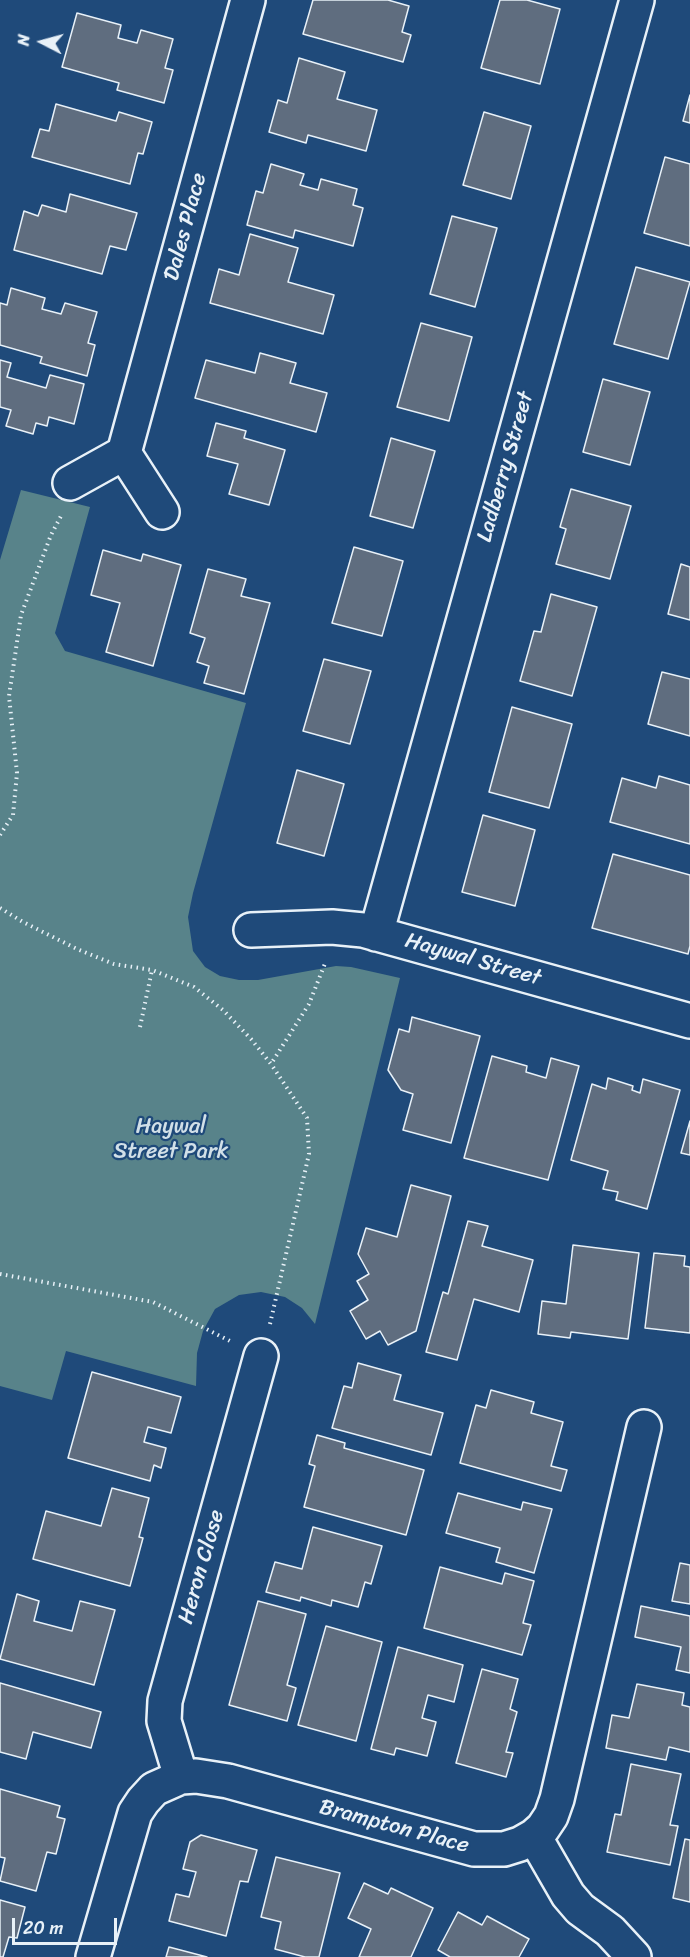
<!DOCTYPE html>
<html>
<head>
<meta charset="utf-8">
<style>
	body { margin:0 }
	#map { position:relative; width:690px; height:1957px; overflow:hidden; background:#1f4a7a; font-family:Sriracha,sans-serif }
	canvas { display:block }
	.north { position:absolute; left:12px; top:12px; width:60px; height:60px; -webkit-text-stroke:4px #1f4a7a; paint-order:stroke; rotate:276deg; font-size:16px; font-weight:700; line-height:24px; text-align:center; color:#e8f1f8 }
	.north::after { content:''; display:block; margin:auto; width:21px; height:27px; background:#e8f1f8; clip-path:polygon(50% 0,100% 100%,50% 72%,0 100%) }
	.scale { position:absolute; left:12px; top:1918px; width:105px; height:27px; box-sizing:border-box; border:3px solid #e8f1f8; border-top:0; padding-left:8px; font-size:18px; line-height:21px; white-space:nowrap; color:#e8f1f8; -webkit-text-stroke:4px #1f4a7a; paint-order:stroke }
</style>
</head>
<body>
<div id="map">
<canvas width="690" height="1957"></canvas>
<div class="north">N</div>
<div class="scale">20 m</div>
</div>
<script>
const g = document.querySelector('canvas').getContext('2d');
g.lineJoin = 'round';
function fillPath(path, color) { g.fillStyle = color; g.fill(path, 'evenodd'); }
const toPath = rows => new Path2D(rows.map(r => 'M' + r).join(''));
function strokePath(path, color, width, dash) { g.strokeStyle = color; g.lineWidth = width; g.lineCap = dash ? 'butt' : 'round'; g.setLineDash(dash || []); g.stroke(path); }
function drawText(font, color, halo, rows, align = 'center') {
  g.font = font + ' Sriracha,sans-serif'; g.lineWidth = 4.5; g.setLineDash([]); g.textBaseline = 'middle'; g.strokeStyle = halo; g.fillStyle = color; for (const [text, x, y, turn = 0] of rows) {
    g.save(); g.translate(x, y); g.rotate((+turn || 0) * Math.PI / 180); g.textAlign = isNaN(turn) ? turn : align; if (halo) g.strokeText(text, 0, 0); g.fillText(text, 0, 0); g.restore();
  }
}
fillPath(toPath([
	[21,490,90,507,55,633,65,651,246,703,193,893,188,917,193,951,205,967,220,976,239,980,258,980,336,966,351,967,400,978,315,1324,302,1308,285,1297,261,1292,239,1295,215,1309,203,1331,197,1353,196,1386,66,1351,52,1400,0,1386,0,560]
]), '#58838a');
const building = toPath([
	[313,0,388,0,409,6,402,32,411,35,403,62,303,34,313,0],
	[500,0,527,0,560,9,540,84,481,68,500,0],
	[77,13,121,25,118,38,137,43,141,30,173,39,165,68,173,70,164,103,117,90,119,83,62,67,77,13],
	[299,58,345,72,337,99,377,110,366,151,308,135,306,143,269,132,278,100,287,103,299,58],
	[690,95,690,123,683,121,690,95],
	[56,104,116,121,119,112,152,122,143,154,138,153,130,184,32,157,40,129,49,131,56,104],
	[484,112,531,126,511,199,463,185,484,112],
	[665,157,690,164,690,246,644,233,665,157],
	[271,164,304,174,300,185,318,190,321,179,357,189,353,205,363,208,353,246,295,230,293,238,247,225,256,191,263,193,271,164],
	[70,194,137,213,126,250,110,246,102,274,14,250,24,211,38,216,42,205,66,212,70,194],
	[452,216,497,228,475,307,430,294,452,216],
	[250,234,298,248,288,282,334,295,323,334,210,303,219,269,239,275,250,234],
	[636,267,690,282,668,359,614,344,636,267],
	[11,288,45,298,42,309,61,314,65,303,97,312,88,343,95,345,87,376,40,363,42,357,0,345,0,303,7,305,11,288],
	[421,323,472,337,449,421,397,407,421,323],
	[260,353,296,363,290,383,327,393,316,432,195,398,206,360,255,373,260,353],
	[0,360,11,363,7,377,46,388,50,375,84,384,74,424,49,417,47,426,36,423,33,434,6,426,11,410,0,407,0,360],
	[603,379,650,392,630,465,583,452,603,379],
	[216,423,246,431,244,438,285,450,269,505,229,494,238,464,207,456,216,423],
	[391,438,435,451,413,528,370,516,391,438],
	[571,489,631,506,610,579,556,564,566,529,560,527,571,489],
	[354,547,403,561,382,636,332,623,354,547],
	[103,550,141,561,143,554,181,565,153,666,106,652,120,603,91,595,103,550],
	[681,564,690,567,690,620,668,614,681,564],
	[208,569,246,579,241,596,270,603,244,694,204,683,209,666,197,662,205,638,190,633,208,569],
	[551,594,597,607,572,696,520,681,534,631,541,632,551,594],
	[324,659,371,671,350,744,303,731,324,659],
	[662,672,690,679,690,736,648,724,662,672],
	[512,707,572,724,549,808,489,792,512,707],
	[297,770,344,784,324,856,277,843,297,770],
	[659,776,690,785,690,844,610,822,622,778,656,788,659,776],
	[483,815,535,830,515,906,462,892,483,815],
	[613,854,690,875,690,946,688,954,592,928,613,854],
	[412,1017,480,1036,451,1143,403,1130,413,1094,401,1090,388,1070,399,1029,409,1032,412,1017],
	[492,1056,527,1066,526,1072,546,1078,551,1058,579,1066,548,1180,464,1158,492,1056],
	[608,1078,633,1086,632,1090,640,1093,643,1079,680,1090,647,1209,616,1200,618,1192,603,1189,608,1171,571,1160,592,1084,606,1089,608,1078],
	[690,1121,690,1155,681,1153,690,1121],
	[411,1185,451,1196,416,1331,388,1345,380,1331,366,1339,350,1311,368,1300,357,1281,369,1274,358,1254,366,1228,397,1237,411,1185],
	[468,1221,488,1226,482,1246,533,1260,519,1312,474,1299,457,1360,426,1352,443,1292,448,1294,468,1221],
	[573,1245,639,1253,628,1339,571,1332,570,1338,538,1334,542,1301,566,1304,573,1245],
	[654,1253,685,1256,684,1266,690,1267,690,1333,645,1328,654,1253],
	[358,1363,401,1375,394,1400,443,1413,431,1455,332,1428,344,1386,352,1388,358,1363],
	[92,1372,181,1397,171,1433,148,1427,144,1442,166,1448,161,1468,154,1465,150,1481,68,1458,92,1372],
	[491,1390,534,1402,531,1413,563,1422,551,1466,567,1470,561,1491,460,1463,476,1405,486,1408,491,1390],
	[317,1435,345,1443,344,1448,424,1470,406,1535,304,1507,315,1466,309,1464,317,1435],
	[112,1488,149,1498,139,1537,143,1538,130,1586,33,1559,46,1511,101,1526,112,1488],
	[458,1493,521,1510,523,1502,552,1509,534,1573,496,1562,500,1548,446,1533,458,1493],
	[313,1527,382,1546,371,1584,365,1582,358,1607,332,1600,331,1606,301,1597,300,1601,266,1592,275,1562,302,1569,313,1527],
	[680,1563,690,1565,690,1604,672,1601,680,1563],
	[440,1567,502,1584,505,1573,534,1581,523,1623,531,1625,522,1655,424,1628,440,1567],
	[17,1594,39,1601,34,1621,72,1631,80,1601,115,1610,94,1685,0,1659,17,1594],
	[258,1601,306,1614,287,1685,296,1688,287,1721,229,1705,258,1601],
	[641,1606,690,1616,690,1673,676,1670,681,1647,635,1637,641,1606],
	[326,1626,382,1642,356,1741,298,1725,326,1626],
	[398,1647,463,1665,454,1702,428,1695,422,1718,436,1722,427,1756,396,1748,394,1755,371,1749,398,1647],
	[482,1669,518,1679,510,1709,517,1712,506,1752,513,1753,506,1777,456,1763,482,1669],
	[0,1683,101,1712,91,1748,33,1732,26,1759,0,1752,0,1683],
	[637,1684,684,1693,682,1705,690,1707,690,1752,669,1747,666,1760,606,1748,612,1715,629,1718,637,1684],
	[631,1764,681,1774,670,1825,678,1826,670,1865,607,1852,615,1814,621,1815,631,1764],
	[0,1789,60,1806,57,1817,65,1819,56,1854,47,1852,36,1891,0,1881,5,1858,0,1857,0,1789],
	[201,1835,257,1850,248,1882,240,1881,226,1936,169,1921,176,1894,189,1897,196,1872,183,1869,190,1842,201,1835],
	[685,1839,690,1840,690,1902,673,1898,685,1839],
	[276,1857,340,1873,319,1957,305,1957,275,1949,281,1922,261,1917,276,1857],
	[364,1883,388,1894,391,1888,433,1908,411,1957,359,1957,371,1929,348,1918,364,1883],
	[0,1900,25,1907,17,1938,9,1937,3,1957,0,1957,0,1900],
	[458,1912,482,1925,487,1916,529,1939,519,1957,450,1957,438,1950,458,1912],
	[169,1947,207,1957,166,1957,169,1947]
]);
fillPath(building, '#5f6d7f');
strokePath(building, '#e8f1f8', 1.5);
const street = toPath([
	[124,453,248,0],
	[70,483,124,453,162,512],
	[251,930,332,927,363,930,690,1021],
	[376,934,637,0],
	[181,1777,164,1721,165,1701,261,1356],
	[534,1836,568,1895,580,1909,610,1931,634,1957],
	[93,1957,135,1813,143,1801,154,1789,181,1777,196,1776,228,1781,474,1849,504,1849,520,1844,534,1836,543,1828,551,1816,557,1799,644,1427]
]);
strokePath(street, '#e8f1f8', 38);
strokePath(toPath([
	[0,835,13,815,17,773,9,696,21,615,51,535,61,516],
	[0,908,23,922,77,949,114,964,152,970,194,987,223,1010,251,1039,271,1064,309,1004,326,961],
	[140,1027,152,970],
	[0,1274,153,1302,230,1341],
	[270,1324,309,1154,307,1118,271,1064]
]), '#e8f1f8', 4, [1.5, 4.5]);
strokePath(street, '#1f4a7a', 33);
drawText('22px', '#e8f1f8', '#1f4a7a', [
	["Dales Place",186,227,-75],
	["Ladberry Street",506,467,-74],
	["Haywal Street",473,960,16],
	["Heron Close",202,1567,-74],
	["Brampton Place",394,1827,15]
]);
drawText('22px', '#d2e0e8', '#1f4a7a', [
	["Haywal",171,1127],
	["Street Park",171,1152]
]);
</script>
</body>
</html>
